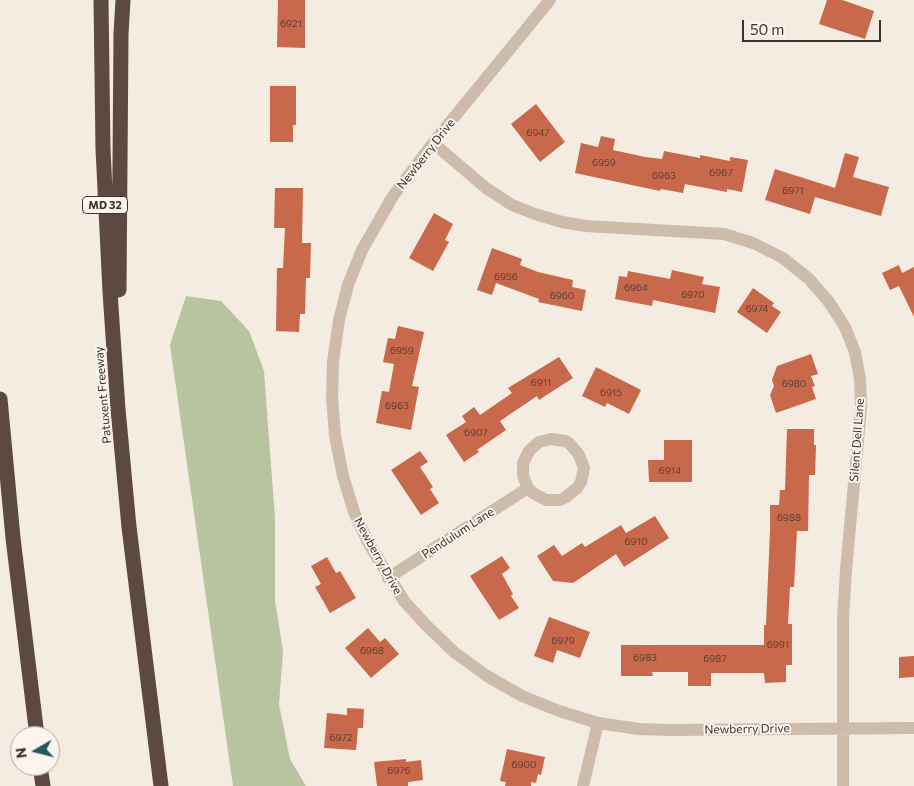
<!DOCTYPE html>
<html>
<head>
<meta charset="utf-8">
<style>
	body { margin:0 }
	#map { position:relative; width:914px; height:786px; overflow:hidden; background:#f4ebe1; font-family:Commissioner,sans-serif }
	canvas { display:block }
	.north { position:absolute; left:10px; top:726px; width:50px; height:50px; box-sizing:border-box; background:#fbf5ee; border:1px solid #aea6a0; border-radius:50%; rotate:262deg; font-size:14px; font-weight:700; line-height:20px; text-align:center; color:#3b302b }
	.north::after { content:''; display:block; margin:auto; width:18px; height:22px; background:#1f5a5e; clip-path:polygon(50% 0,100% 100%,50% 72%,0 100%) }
	.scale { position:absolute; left:742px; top:20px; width:139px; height:22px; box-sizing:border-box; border:2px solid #3b302b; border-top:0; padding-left:6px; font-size:15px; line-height:18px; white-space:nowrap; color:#3b302b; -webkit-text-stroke:4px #fbf5ee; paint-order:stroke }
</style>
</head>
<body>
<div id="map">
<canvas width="914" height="786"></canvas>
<div class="north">N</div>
<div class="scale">50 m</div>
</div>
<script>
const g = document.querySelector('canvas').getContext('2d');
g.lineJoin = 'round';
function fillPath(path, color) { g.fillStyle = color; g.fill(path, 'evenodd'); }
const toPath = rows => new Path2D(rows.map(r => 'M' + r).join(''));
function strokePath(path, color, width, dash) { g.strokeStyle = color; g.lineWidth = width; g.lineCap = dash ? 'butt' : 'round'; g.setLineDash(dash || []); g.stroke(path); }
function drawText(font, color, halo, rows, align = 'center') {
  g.font = font + ' Commissioner,sans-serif'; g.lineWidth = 4; g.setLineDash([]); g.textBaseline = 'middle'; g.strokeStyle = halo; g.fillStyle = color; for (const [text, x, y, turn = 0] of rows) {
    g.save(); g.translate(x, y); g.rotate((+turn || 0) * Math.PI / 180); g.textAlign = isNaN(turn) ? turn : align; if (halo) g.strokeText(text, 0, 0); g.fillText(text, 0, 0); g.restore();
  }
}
fillPath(toPath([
	[186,296,221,301,249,331,264,371,275,518,275,600,283,651,279,704,290,759,306,786,233,786,170,345]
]), '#b8c4a0');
fillPath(toPath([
	[278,0,305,0,305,48,277,47],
	[827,0,842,0,874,11,865,39,819,24],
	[270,86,296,86,296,125,293,125,293,142,270,142],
	[536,104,565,142,540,162,511,124],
	[601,136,615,139,613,150,645,157,662,159,664,151,700,158,700,155,730,161,730,157,748,160,742,192,727,189,727,192,685,184,683,193,661,189,660,191,575,173,581,143,598,147],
	[845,153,859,157,853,177,889,187,881,216,815,197,810,214,765,200,775,169,835,188],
	[275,188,303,188,302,243,311,243,310,278,306,278,305,314,300,314,299,332,276,331,277,268,283,268,285,228,274,228],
	[434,213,453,224,445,240,449,242,433,271,409,258],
	[492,248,522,259,520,265,538,272,573,280,572,287,586,290,582,311,538,302,539,299,496,283,492,295,477,290],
	[899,265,902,273,914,267,914,317,899,286,890,290,882,273],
	[672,270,704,277,702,284,720,287,715,313,653,300,652,306,615,299,619,276,627,277,628,271,670,279],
	[753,288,774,303,772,306,781,312,767,333,737,312],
	[398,326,424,332,412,386,419,387,411,430,376,423,382,391,389,392,394,364,383,362,388,338,395,339],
	[811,354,818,374,811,376,815,386,812,387,816,399,776,413,770,395,774,386,772,380,777,366],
	[559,357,573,378,539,400,537,396,500,421,506,430,477,450,479,452,464,462,446,435,466,422,462,416,474,407,480,415,512,393,508,388],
	[596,367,641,390,629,414,607,403,605,407,582,396],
	[787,429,814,429,814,445,816,445,815,475,809,475,808,531,797,531,794,587,790,587,788,624,792,624,792,665,786,665,786,682,765,683,764,673,711,673,711,686,688,686,688,672,652,672,653,676,621,676,621,645,764,645,764,625,766,625,770,530,770,505,779,505,780,490,785,490],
	[664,440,692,440,692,482,649,482,648,460,664,460],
	[420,451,428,462,420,467,433,487,430,489,439,503,421,515,391,470],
	[655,516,669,538,624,567,616,554,573,583,553,581,537,556,554,545,562,556,582,543,585,547,621,525,626,533],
	[502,556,510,568,502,574,513,594,511,596,519,608,499,620,470,576],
	[327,557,336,573,340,571,356,598,330,613,315,587,321,584,311,566],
	[549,617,590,632,580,658,557,650,553,663,534,656],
	[368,628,380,642,385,638,399,654,371,678,345,648],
	[914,656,914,677,899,678,899,657],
	[347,708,364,709,363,728,358,728,356,750,324,748,327,713,347,715],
	[507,749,545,757,541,775,538,774,536,783,531,782,531,786,505,786,506,782,500,781],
	[406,759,406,762,421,760,423,780,408,782,408,786,377,786,374,762]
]), '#c8694b');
strokePath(toPath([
	[550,0,433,143,393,196,362,250,348,285,339,320,333,362,332,398,335,436,343,476,354,512,369,544,404,601,426,625,454,652,487,676,522,696,559,711,598,723,639,729,670,730,914,728],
	[433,143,486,188,512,205,535,214,562,222,586,226,724,234,753,243,783,258,809,279,829,302,845,327,855,352,860,379,861,408,846,570,843,619,843,786],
	[388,578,528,488,523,476,523,463,529,451,539,442,551,439,565,441,570,444,579,455,584,468,581,482,577,488,566,497,560,500,546,500,533,493,528,488],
	[583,786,598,723]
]), '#cdbbac', 12);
strokePath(toPath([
	[101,0,103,149,110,292,118,409,129,527,161,786],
	[119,290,121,34,123,0],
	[0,399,13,538,37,736],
	[40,766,43,786]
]), '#5c4a42', 15);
drawText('10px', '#5e3e33', null, [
	["6921",291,24],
	["6947",538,133],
	["6959",604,163],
	["6967",721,173],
	["6963",664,176],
	["6971",793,191],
	["6956",506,277],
	["6964",636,288],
	["6970",693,295],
	["6960",562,296],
	["6974",757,309],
	["6959",402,351],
	["6911",541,383],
	["6980",794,384],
	["6915",611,393],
	["6963",397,406],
	["6907",476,433],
	["6914",670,471],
	["6988",789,518],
	["6910",636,542],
	["6979",563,641],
	["6991",778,645],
	["6968",372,651],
	["6983",645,658],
	["6987",715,659],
	["6972",341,738],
	["6900",524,765],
	["6976",399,771]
]);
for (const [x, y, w] of [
	[105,205,45]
]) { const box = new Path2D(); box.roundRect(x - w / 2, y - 8.5, w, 17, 4); g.fillStyle = '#fbf5ee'; g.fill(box); strokePath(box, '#3b302b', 1); }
drawText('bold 11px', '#3b302b', null, [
	["MD 32",105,205]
]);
drawText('12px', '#3b302b', '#fbf5ee', [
	["Newberry Drive",426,154,-52],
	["Patuxent Freeway",103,395,-95],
	["Silent Dell Lane",857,440,-86],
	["Pendulum Lane",458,533,-33],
	["Newberry Drive",378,556,61],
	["Newberry Drive",747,729,-1]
]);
</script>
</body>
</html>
